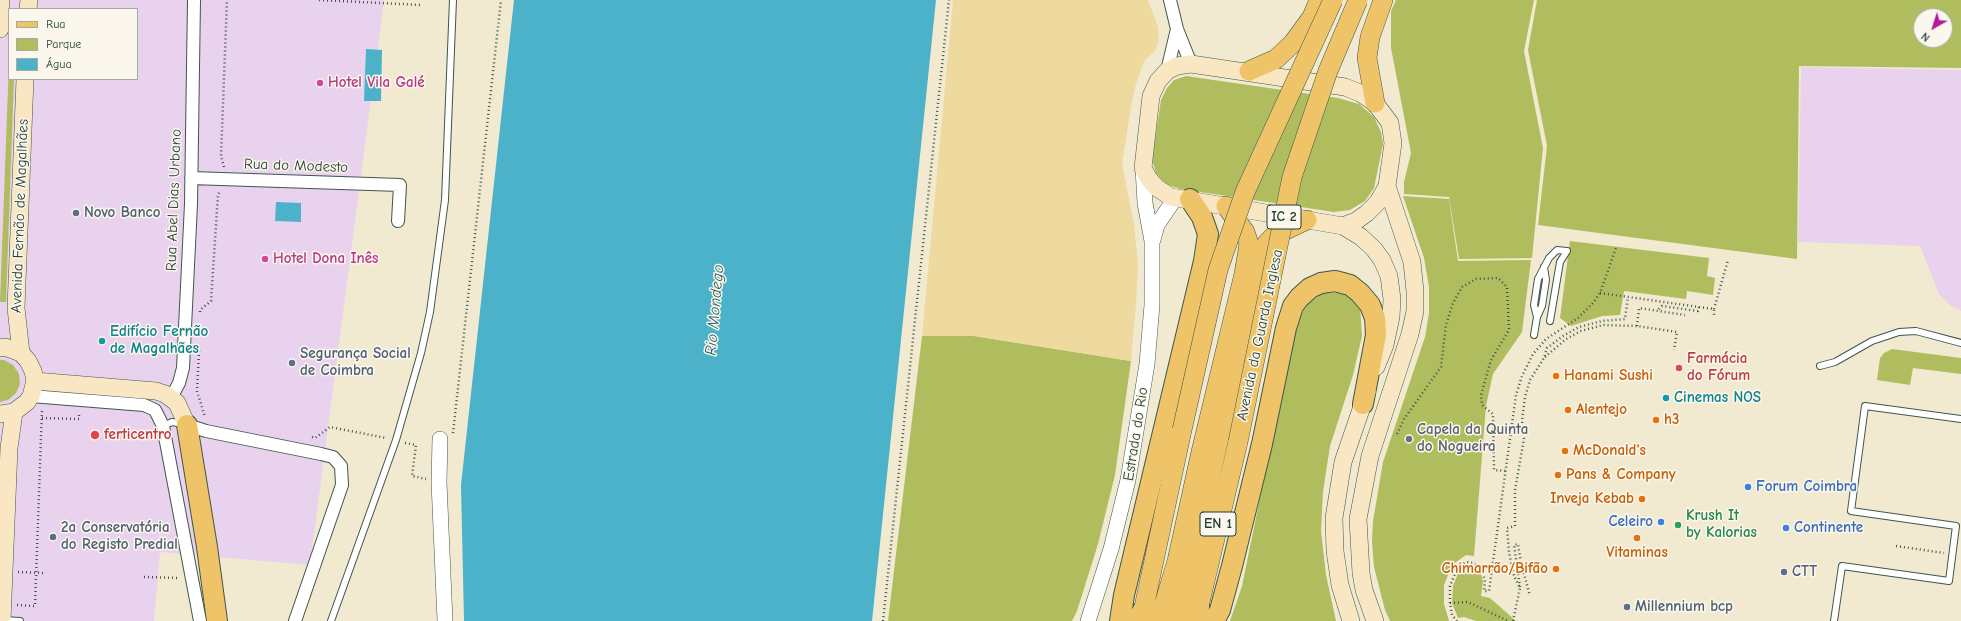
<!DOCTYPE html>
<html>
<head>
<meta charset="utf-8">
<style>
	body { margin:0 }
	#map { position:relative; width:1961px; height:621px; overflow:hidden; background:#f1ead1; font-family:"Comic Neue",sans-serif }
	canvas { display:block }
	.legend { position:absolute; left:8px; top:8px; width:130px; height:72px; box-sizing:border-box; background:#fbf7ec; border:1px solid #a3ada2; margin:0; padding:5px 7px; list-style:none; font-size:12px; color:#1f3d34 }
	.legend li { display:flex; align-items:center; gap:8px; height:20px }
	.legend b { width:20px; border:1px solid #a3ada2 }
	.north { position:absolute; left:1913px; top:8px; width:40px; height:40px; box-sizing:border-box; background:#fbf7ec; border:1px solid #a3ada2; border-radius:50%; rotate:219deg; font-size:11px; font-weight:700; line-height:16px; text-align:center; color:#1f3d34 }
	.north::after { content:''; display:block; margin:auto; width:14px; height:18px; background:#b5179e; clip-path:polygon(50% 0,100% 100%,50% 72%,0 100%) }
</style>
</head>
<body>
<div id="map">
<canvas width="1961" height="621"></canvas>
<ul class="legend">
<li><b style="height:5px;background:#efc469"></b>Rua</li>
<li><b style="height:11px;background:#b0bd5f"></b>Parque</li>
<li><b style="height:11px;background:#4bb2ca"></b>Água</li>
</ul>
<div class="north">N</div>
</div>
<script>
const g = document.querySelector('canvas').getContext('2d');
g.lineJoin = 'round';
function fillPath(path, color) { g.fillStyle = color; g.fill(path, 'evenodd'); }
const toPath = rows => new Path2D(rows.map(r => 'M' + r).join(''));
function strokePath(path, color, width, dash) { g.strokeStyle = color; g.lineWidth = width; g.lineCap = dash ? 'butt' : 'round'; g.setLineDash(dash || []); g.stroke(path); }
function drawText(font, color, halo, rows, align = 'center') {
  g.font = font + ' "Comic Neue",sans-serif'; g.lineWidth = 3; g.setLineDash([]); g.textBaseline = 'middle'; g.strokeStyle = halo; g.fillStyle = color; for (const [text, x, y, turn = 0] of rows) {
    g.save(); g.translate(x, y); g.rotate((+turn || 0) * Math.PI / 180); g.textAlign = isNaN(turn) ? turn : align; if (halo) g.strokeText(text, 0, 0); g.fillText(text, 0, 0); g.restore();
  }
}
fillPath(toPath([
	[0,0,384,0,310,565,160,552,154,621,0,621],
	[9,9,137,9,137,79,9,79],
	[1801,67,1961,70,1961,311,1951,306,1939,294,1920,246,1798,242]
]), '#e9d2ee');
fillPath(toPath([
	[1396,0,1534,0,1524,51,1543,148,1532,258,1459,259,1449,197,1404,194,1404,182,1411,153,1391,48,1391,11],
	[1537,0,1961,0,1961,68,1799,66,1797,259,1538,225,1547,146,1528,50],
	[1921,16,1945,16,1945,40,1921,40],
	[9,62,9,79,14,79,6,302,0,302],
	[1186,76,1338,98,1359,104,1374,117,1381,132,1383,144,1374,188,1365,201,1350,210,1334,212,1180,189,1166,184,1156,173,1152,159,1161,100,1167,88,1174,80],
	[1403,196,1449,199,1458,261,1531,260,1522,332,1493,374,1486,406,1474,556,1466,555,1452,565,1444,585,1444,604,1449,621,1390,621,1385,610,1374,567,1372,542,1373,521,1383,462,1425,337,1429,313,1429,287,1424,258],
	[1570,241,1709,258,1707,276,1715,278,1713,295,1687,291,1686,299,1624,291,1620,315,1602,316,1571,326,1560,318],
	[1323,293,1344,293,1360,306,1362,336,1353,375,1330,446,1323,492,1321,531,1326,575,1336,621,1230,621,1242,586,1295,327,1306,305],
	[922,336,974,336,1131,361,1115,475,1098,544,1077,611,1072,621,888,621],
	[1892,349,1961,358,1961,374,1913,368,1910,385,1877,380,1880,358,1884,353],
	[0,360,4,360,13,365,19,374,20,384,16,393,8,400,0,402],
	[1466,564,1472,565,1478,569,1481,574,1483,582,1481,596,1490,598,1516,621,1476,621,1464,617,1458,618,1452,603,1453,586,1459,571]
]), '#b0bd5f');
fillPath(toPath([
	[953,0,1148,0,1158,27,1159,42,1154,52,1145,60,1136,84,1132,101,1122,164,1134,224,1138,265,1136,305,1131,361,974,336,922,336]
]), '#eeda9e');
fillPath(toPath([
	[514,0,936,0,872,621,464,621,461,485],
	[366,49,382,50,381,101,364,101],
	[276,202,301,203,301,222,275,221]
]), '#4bb2ca');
const service = toPath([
	[1537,317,1542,306,1546,280,1544,267],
	[1534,335,1537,317,1534,305,1538,279,1549,258,1557,250,1567,251,1560,262,1550,321],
	[1820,366,1835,362,1872,341,1899,332,1916,331,1961,343],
	[163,426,172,422,183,424],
	[4,620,20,621],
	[331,621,396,440,421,353,430,312,445,200,453,0],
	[1834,621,1842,566,1949,581,1956,526,1851,511,1865,406,1961,419]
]);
const minor = toPath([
	[1170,0,1177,29,1191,64],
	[1167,71,1177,29],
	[191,178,400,185,398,221],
	[31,396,144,405,155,410,163,426,200,621],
	[171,398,179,383,183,368,191,204,194,0],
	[187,425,206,431,321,454,333,457,341,466,342,485,295,621]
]);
const tertiary = toPath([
	[1153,240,1157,225,1176,197],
	[440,439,439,482,445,621],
	[1088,621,1111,549,1128,480,1147,364,1152,305,1152,241,1145,203,1143,168]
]);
const secondary = toPath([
	[28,9,29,0],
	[0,29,1,0],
	[1343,226,1356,221,1367,213,1378,202,1387,186,1393,143,1390,123,1375,103,1360,93,1345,87,1191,64,1177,66,1167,71,1158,81,1151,96,1143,168,1149,179,1157,188,1171,197,1343,226,1361,237,1374,249,1382,260,1389,276,1392,299,1391,317,1385,345,1376,367],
	[0,348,5,347,21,353,28,361,33,371,35,381,31,396,27,402,14,412,0,414],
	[21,353,16,308,25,79],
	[35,381,156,391,165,394,177,403,187,425],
	[2,621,9,448,14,412],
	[1351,621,1340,585,1335,551,1334,518,1343,462,1367,392],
	[1375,621,1364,590,1361,573,1358,519,1370,456,1410,334,1415,311,1415,291,1412,262,1387,186]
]);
const primary = toPath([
	[1249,71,1276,59,1293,43,1312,17,1319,0],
	[1375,103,1367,58,1370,37,1383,0],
	[1141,621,1182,430],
	[1159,621,1177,561,1201,452,1244,274,1249,244,1245,232,1226,206],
	[1175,621,1183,596,1261,254,1267,243,1275,235,1307,220],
	[1193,621,1199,606,1238,442]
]);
const trunk = toPath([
	[187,425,207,547,217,621],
	[1120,621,1124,595,1204,261,1208,234,1202,217,1190,199],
	[1137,621,1143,610],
	[1198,621,1199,606],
	[1214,621,1220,610,1232,566,1262,444,1286,328,1293,306,1299,298,1310,288,1321,283,1335,281,1350,285,1360,293,1370,305,1375,318,1376,335,1363,404]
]);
strokePath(service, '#3e574c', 8);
strokePath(minor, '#3e574c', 14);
strokePath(tertiary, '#3e574c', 16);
strokePath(secondary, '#3e574c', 18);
strokePath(primary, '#3e574c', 20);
strokePath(trunk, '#3e574c', 22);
strokePath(toPath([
	[319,0,422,5],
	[224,167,221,156,227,0],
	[1600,293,1699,307,1698,311,1662,306,1657,311],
	[1699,307,1714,309,1714,316],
	[1714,309,1728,260],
	[200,312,200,310,211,301,218,195,220,191],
	[1637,326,1639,308,1685,315],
	[199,351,197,391,205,417],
	[1545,357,1566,339,1581,331,1603,325,1637,326,1677,332,1674,350],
	[42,418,79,419,79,412],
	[453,433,501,0],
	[1397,434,1404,419,1441,367,1446,325,1453,303,1462,287,1476,279,1498,278,1507,287,1509,330,1491,360,1481,395,1482,405,1493,414,1494,470,1506,471],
	[312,437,315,438,330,427,386,438],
	[405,443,416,445,412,476,426,479],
	[1896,546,1944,553],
	[18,572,43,573],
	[144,577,179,578],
	[1520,587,1514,545,1518,544,1521,563,1530,596],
	[1450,603,1468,602,1508,621],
	[17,605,35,606,42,409],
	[883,621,949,0],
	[1457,621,1452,615,1450,603,1450,586,1457,569,1466,562,1473,563,1479,567,1483,573,1485,582,1484,591,1489,591,1516,395,1522,376,1533,354,1546,339,1578,318,1594,302,1600,293,1616,248],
	[1513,621,1520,588,1514,576,1509,552,1507,528,1515,526,1515,490,1524,439,1522,421,1525,397,1530,380,1544,358,1547,348,1563,336,1579,327,1602,321,1625,319,1628,297]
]), '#3e574c', 2.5, [1, 3]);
strokePath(service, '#fff', 6);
strokePath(minor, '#fff', 12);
strokePath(tertiary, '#fff', 15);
strokePath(secondary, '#f9e7c3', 17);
strokePath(primary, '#efc469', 19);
strokePath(trunk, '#efc469', 20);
const primaryBridge = toPath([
	[1182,430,1218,270,1245,192,1333,0],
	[1238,442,1292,177,1328,71,1358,0]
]);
strokePath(primaryBridge, '#3e574c', 20, []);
strokePath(primaryBridge, '#efc469', 19);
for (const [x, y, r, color] of [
	[320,83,4,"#d1479c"],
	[76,213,4,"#5c6f8a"],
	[265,259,4,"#d1479c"],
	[102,341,4,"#0f9aa8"],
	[292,363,4,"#5c6f8a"],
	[1679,368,4,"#e0444e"],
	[1556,376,4,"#e8710a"],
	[1666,398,4,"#0f9aa8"],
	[1568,410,4,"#e8710a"],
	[1656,420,4,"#e8710a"],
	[95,435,5,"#e0444e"],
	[1409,439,4,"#6b7280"],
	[1565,451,4,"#e8710a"],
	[1558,475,4,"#e8710a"],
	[1748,487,4,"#3f7fe0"],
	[1642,499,4,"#e8710a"],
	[1661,522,4,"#3f7fe0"],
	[1678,525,4,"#2e9e5b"],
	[1786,528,4,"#3f7fe0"],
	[53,537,4,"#5c6f8a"],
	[1637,538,4,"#e8710a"],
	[1556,569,4,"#e8710a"],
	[1784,572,4,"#5c6f8a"],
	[1627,607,4,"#5c6f8a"]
]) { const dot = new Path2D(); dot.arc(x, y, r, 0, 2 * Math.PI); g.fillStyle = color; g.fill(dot); strokePath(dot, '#fbf7ec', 1.5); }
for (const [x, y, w] of [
	[1284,217,34],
	[1218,524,36]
]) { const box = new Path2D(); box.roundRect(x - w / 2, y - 12, w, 24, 3); g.fillStyle = '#fbf7ec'; g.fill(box); strokePath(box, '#1f3d34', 1); }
drawText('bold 14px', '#1f3d34', null, [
	["IC 2",1284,217],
	["EN 1",1218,524]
]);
drawText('bold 15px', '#b23c85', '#fbf7ec', [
	["Hotel Vila Galé",328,83],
	["Hotel Dona Inês",273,259]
], 'left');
drawText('15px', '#1f3d34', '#fbf7ec', [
	["Rua do Modesto",296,166,2],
	["Rua Abel Dias Urbano",174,200,-88],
	["Avenida Fernão de Magalhães",20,216,-88],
	["Avenida da Guarda Inglesa",1260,335,-78],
	["Estrada do Rio",1136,434,-81]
]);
drawText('bold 15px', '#4e5e75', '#fbf7ec', [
	["Novo Banco",84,213],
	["Segurança Social",300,354],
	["de Coimbra",300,371],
	["2a Conservatória",61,528],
	["do Registo Predial",61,545],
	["CTT",1792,572],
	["Millennium bcp",1635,607]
], 'left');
drawText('bold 15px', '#0d838f', '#fbf7ec', [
	["Edifício Fernão",110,332],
	["de Magalhães",110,349],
	["Cinemas NOS",1674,398]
], 'left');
drawText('bold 15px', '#be3a42', '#fbf7ec', [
	["Farmácia",1687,359],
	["do Fórum",1687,376],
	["ferticentro",104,435]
], 'left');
drawText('bold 15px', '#c56008', '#fbf7ec', [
	["Hanami Sushi",1564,376],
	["Alentejo",1576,410],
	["h3",1664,420],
	["McDonald's",1573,451],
	["Pans & Company",1566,475],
	["Inveja Kebab",1634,499,"right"],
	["Vitaminas",1637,553,"center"],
	["Chimarrão/Bifão",1548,569,"right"]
], 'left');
drawText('bold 15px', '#5b616d', '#fbf7ec', [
	["Capela da Quinta",1417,430],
	["do Nogueira",1417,447]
], 'left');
drawText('bold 15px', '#366cbe', '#fbf7ec', [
	["Forum Coimbra",1756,487],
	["Celeiro",1653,522,"right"],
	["Continente",1794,528]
], 'left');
drawText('bold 15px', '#27864d', '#fbf7ec', [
	["Krush It",1686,516],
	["by Kalorias",1686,533]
], 'left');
drawText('italic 16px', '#2c6061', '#fbf7ec', [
	["Rio Mondego",715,310,-85]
]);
</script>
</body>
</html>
